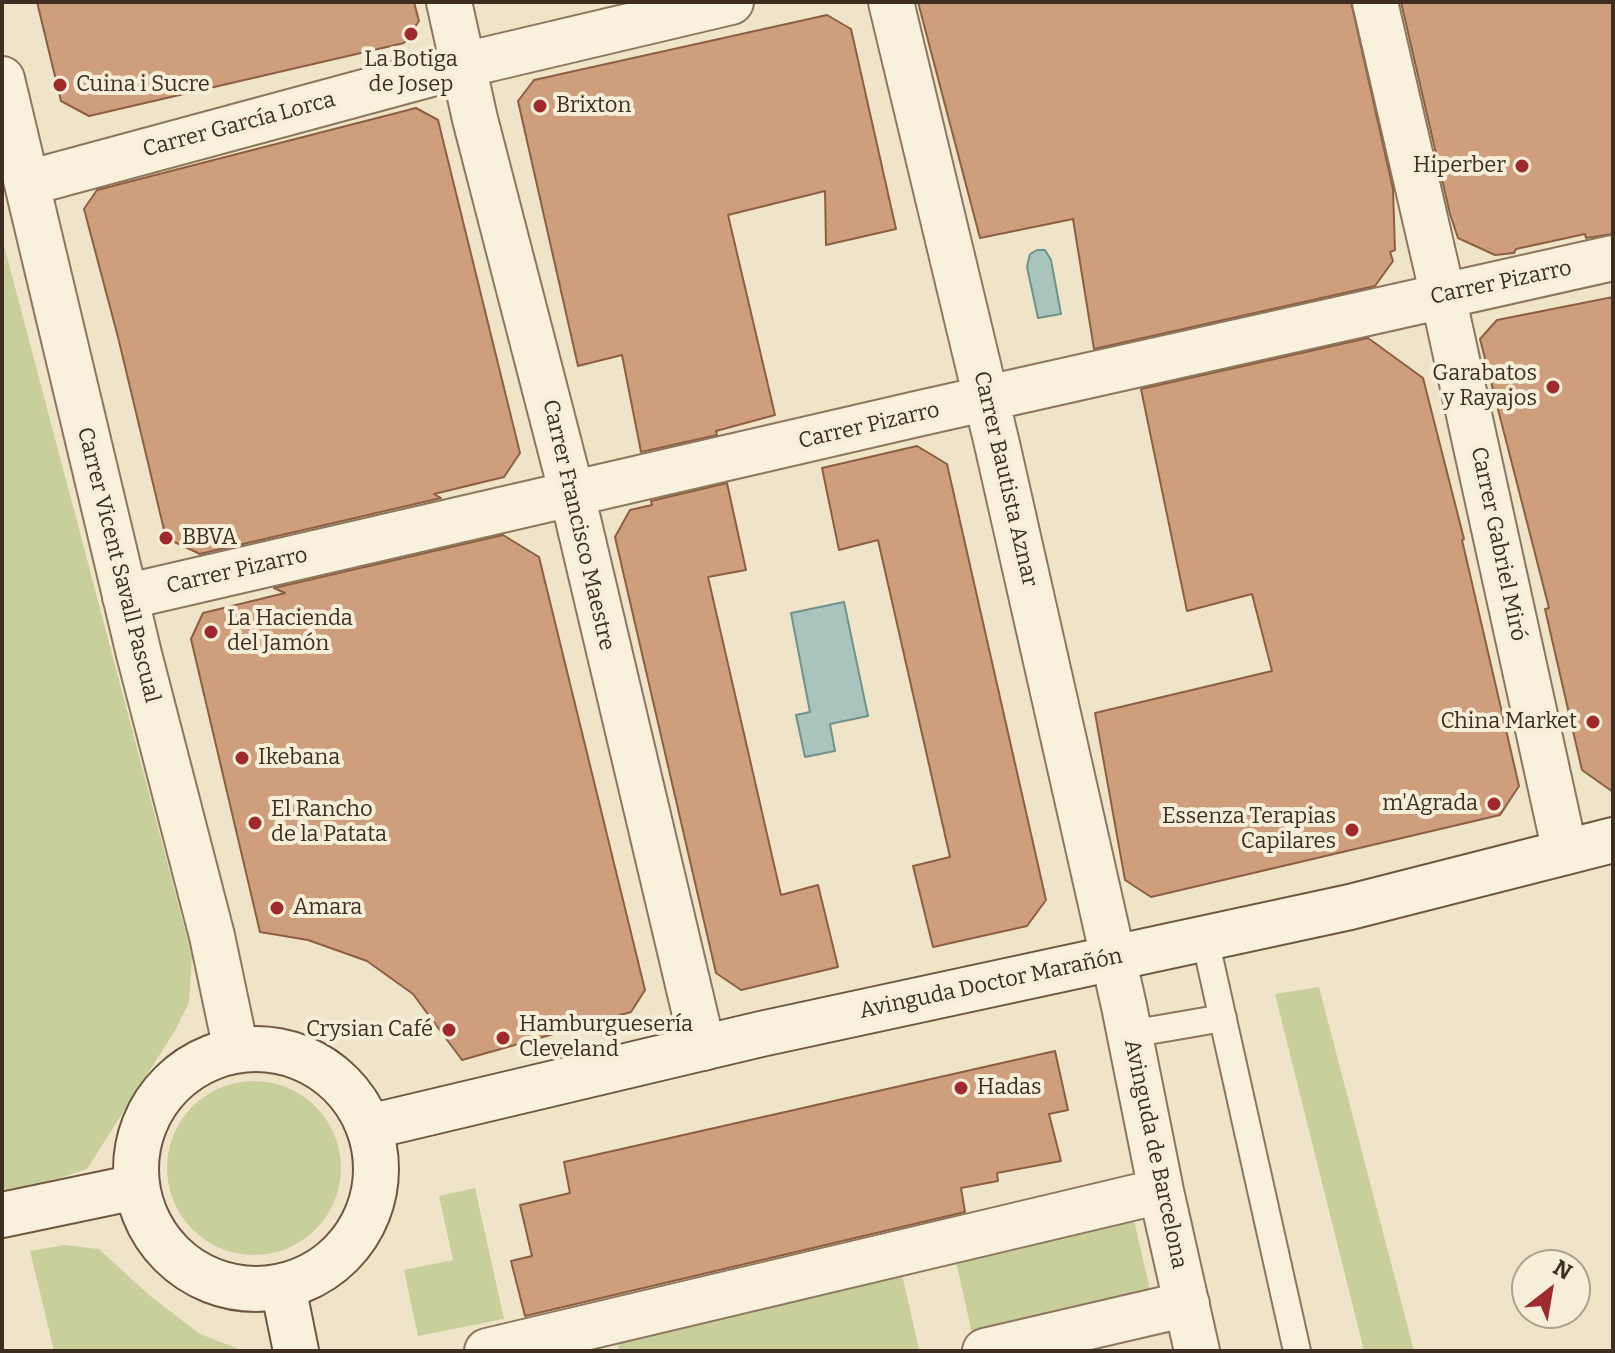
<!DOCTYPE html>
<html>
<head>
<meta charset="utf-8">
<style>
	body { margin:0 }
	#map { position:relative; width:1615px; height:1353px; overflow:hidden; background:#f0e4c8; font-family:Bitter,serif }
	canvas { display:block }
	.frame { position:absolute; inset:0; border:4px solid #3d2e20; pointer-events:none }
	.north { position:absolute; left:1511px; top:1249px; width:80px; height:80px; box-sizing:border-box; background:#f7eed8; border:2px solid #ada18e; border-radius:50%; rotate:31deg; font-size:22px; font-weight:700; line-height:32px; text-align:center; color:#3d2e20 }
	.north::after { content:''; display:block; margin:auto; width:28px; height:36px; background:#9e2a2b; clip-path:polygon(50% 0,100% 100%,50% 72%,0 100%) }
</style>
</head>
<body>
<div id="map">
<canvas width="1615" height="1353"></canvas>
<div class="frame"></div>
<div class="north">N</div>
</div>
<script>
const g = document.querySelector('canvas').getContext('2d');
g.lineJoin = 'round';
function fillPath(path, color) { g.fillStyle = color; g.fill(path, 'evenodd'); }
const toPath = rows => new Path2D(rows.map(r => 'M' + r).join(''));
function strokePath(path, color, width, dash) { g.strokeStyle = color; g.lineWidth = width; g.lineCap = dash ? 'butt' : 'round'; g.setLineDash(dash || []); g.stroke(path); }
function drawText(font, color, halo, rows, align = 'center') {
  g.font = font + ' Bitter,serif'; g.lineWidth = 8; g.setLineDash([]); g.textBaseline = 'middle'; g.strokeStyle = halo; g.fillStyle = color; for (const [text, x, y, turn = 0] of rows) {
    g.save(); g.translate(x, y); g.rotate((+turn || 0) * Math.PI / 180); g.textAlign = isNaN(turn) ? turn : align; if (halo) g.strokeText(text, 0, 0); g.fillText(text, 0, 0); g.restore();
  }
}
fillPath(toPath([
	[2,238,192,956,189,1002,176,1029,87,1169,2,1197],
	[1319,987,1414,1351,1364,1351,1275,994],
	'167 1168a87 87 0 1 1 174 0a87 87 0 1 1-174 0Z',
	[475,1188,504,1319,418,1336,404,1270,453,1260,439,1196],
	[1133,1216,1152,1298,973,1338,955,1257],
	[65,1245,99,1249,149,1295,200,1334,244,1351,54,1351,30,1251],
	[901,1270,919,1349,909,1351,619,1351,616,1334]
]), '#c9cf9b');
const water = toPath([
	[1037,250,1045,250,1051,260,1061,314,1038,318,1027,267,1030,254,1037,250],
	[844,602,868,716,830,724,835,751,805,757,796,715,810,712,791,613,844,602]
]);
fillPath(water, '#a9c4bc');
strokePath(water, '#6f938a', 2);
const building = toPath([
	[37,2,414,2,419,21,404,43,89,116,61,101,37,2],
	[918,2,1351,2,1393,189,1395,250,1390,252,1393,261,1375,286,1094,349,1073,219,980,238,918,2],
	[1401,2,1613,2,1613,234,1586,238,1585,234,1516,249,1514,253,1495,255,1458,238,1450,214,1401,2],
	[827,15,851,29,896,229,826,245,825,191,728,215,775,415,716,431,717,435,641,452,622,355,578,366,518,101,534,80,827,15],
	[416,108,438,120,520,453,504,477,434,494,441,498,200,554,166,538,118,337,84,209,97,190,416,108],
	[1613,297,1613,792,1582,770,1545,609,1549,608,1480,339,1497,320,1613,297],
	[1368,338,1423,378,1464,539,1462,540,1519,786,1500,815,1151,897,1125,880,1095,713,1272,671,1252,594,1187,611,1141,389,1368,338],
	[917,446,947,464,1046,900,1027,926,933,947,913,866,950,857,878,540,839,550,822,468,917,446],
	[727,483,746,570,708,577,781,895,818,885,838,967,741,990,716,973,615,537,630,510,652,505,651,501,727,483],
	[503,535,539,557,645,990,631,1012,462,1060,413,994,367,961,308,940,260,932,191,639,203,613,285,593,274,588,503,535],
	[1055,1051,1068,1110,1049,1114,1061,1161,997,1173,998,1181,961,1188,965,1212,525,1316,511,1261,532,1256,520,1205,570,1193,564,1162,1055,1051]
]);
fillPath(building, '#cf9f7d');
strokePath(building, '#8d5f41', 2);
const lane = toPath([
	[1205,939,1297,1351],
	[1130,1034,1223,1018]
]);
const street = toPath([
	[449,2,475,119,572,494,703,1048],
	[891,2,997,444,1124,1006,1161,1191,1197,1351],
	[1375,2,1443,296,1565,852],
	[2,79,139,654,212,936,236,1050],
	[28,183,464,65,731,2],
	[125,597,921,413,1613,258],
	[487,1351,1161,1191],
	[985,1351,1187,1304]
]);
const secondary = toPath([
	'136 1169a120 120 0 1 1 240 0a120 120 0 1 1-240 0Z',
	[369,1127,761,1034,1350,907,1613,840],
	[2,1215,136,1187],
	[283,1287,296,1351]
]);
strokePath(lane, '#8d765c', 30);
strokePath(street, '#8d765c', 48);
strokePath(secondary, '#6f573f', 48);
strokePath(lane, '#faf1dc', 26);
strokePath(street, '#faf1dc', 44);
strokePath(secondary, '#faf1dc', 44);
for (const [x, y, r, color] of [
	[411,34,8,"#9e2a2b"],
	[60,85,8,"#9e2a2b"],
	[540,106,8,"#9e2a2b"],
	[1522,166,8,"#9e2a2b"],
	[1553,387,8,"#9e2a2b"],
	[166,538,8,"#9e2a2b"],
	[211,632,8,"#9e2a2b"],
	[1593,722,8,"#9e2a2b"],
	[242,758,8,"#9e2a2b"],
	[1494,804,8,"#9e2a2b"],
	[255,823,8,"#9e2a2b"],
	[1352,830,8,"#9e2a2b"],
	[277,908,8,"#9e2a2b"],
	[449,1030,8,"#9e2a2b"],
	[503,1038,8,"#9e2a2b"],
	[961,1088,8,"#9e2a2b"]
]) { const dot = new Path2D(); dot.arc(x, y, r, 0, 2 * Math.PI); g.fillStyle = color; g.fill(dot); strokePath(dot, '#f7eed8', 3); }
drawText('22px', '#3d2e20', '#f7eed8', [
	["La Botiga",411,60,"center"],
	["de Josep",411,85,"center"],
	["Cuina i Sucre",76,85],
	["Brixton",556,106],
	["Hiperber",1506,166,"right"],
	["Garabatos",1537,374,"right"],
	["y Rayajos",1537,399,"right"],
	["BBVA",182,538],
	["La Hacienda",227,619],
	["del Jamón",227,644],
	["China Market",1577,722,"right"],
	["Ikebana",258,758],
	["m'Agrada",1478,804,"right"],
	["El Rancho",271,810],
	["de la Patata",271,835],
	["Essenza Terapias",1336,817,"right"],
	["Capilares",1336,842,"right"],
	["Amara",293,908],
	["Hamburguesería",519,1025],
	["Cleveland",519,1050],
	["Crysian Café",433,1030,"right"],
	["Hadas",977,1088]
], 'left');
drawText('22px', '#3d2e20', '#f7eed8', [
	["Carrer García Lorca",239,125,-15],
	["Carrer Pizarro",1501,283,-12],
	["Carrer Pizarro",869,426,-13],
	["Carrer Bautista Aznar",1005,479,77],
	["Carrer Francisco Maestre",578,525,77],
	["Carrer Gabriel Miró",1498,544,78],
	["Carrer Vicent Savall Pascual",118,565,76],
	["Carrer Pizarro",237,571,-13],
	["Avinguda Doctor Marañón",991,984,-12],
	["Avinguda de Barcelona",1155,1154,78]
]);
</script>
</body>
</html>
